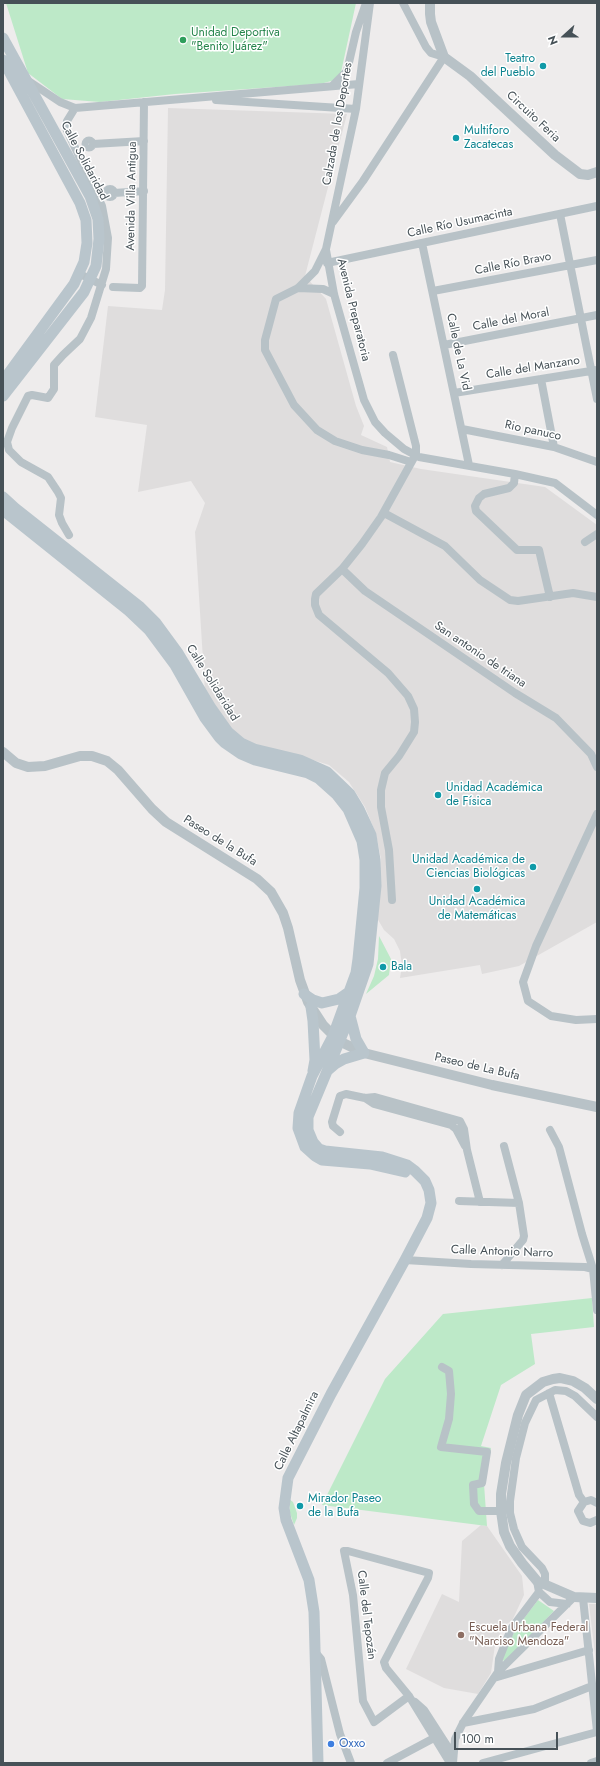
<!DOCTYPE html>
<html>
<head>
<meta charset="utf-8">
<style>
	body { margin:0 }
	#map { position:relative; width:600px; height:1766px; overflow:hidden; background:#eeecec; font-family:Jost,sans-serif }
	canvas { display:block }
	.frame { position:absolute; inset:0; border:4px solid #465157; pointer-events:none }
	.north { position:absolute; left:544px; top:16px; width:40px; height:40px; -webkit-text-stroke:3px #fff; paint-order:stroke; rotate:249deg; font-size:11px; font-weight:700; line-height:16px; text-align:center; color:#465157 }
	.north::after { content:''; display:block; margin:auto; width:14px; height:18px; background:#465157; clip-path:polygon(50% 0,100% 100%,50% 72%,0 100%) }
	.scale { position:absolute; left:454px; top:1732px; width:104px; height:18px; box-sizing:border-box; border:2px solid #465157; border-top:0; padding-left:5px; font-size:12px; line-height:14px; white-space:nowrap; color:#465157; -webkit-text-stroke:3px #fff; paint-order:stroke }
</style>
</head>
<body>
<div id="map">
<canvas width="600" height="1766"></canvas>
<div class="frame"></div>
<div class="north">N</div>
<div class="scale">100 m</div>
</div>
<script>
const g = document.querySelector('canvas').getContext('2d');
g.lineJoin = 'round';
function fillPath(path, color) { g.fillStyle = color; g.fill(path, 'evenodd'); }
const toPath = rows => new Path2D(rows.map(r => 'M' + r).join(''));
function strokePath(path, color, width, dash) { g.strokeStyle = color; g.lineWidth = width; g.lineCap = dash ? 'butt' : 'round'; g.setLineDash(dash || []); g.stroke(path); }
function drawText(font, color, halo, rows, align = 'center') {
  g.font = font + ' Jost,sans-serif'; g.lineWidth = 3; g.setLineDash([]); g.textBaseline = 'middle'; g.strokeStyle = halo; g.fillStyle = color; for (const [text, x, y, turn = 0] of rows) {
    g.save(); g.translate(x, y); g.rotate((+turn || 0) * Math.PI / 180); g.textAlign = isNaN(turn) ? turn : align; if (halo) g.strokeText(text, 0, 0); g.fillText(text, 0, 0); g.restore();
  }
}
fillPath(toPath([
	[168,108,347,114,305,276,326,299,356,406,364,426,361,435,387,447,390,462,421,469,545,487,597,525,597,922,519,966,482,974,480,965,400,978,402,966,400,951,394,939,384,930,377,918,381,859,376,834,365,807,349,782,329,765,300,756,253,744,233,733,205,692,195,532,205,503,191,481,138,492,147,425,95,417,108,306,162,310,165,290],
	[481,1525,487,1526,522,1576,524,1595,512,1621,504,1625,495,1645,491,1673,478,1694,444,1688,406,1669,442,1594,459,1602,462,1541],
	[589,1604,597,1604,597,1671]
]), '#dfdddd');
fillPath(toPath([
	[6,3,356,3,340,77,335,80,320,84,175,94,100,102,62,99,28,73],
	[379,936,391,959,389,975,366,994,374,976,378,959],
	[592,1298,594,1327,531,1334,535,1364,501,1385,481,1446,491,1448,484,1484,487,1526,322,1505,385,1379,443,1314],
	[289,1499,293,1502,297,1513,297,1518,294,1525,290,1513],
	[538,1600,554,1611,505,1662,502,1659,515,1630]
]), '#bde9c8');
strokePath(toPath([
	[370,3,356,109,326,249,315,271,298,288,276,299,265,340,265,350,294,405,317,430,335,441,362,450,389,455,411,462],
	[27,80,60,102,75,108,359,84],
	[332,86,347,71,356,32,366,3],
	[216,100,356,109],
	'85.5 144a3.5 3.5 0 1 1 7 0a3.5 3.5 0 1 1-7 0Z',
	[93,144,144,141],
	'106 193a4 4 0 1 1 8 0a4 4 0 1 1-8 0Z',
	[114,193,144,191],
	[560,214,597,399],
	[333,222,363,181,444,57,431,53,426,47,403,3],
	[422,243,469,465],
	[326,250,334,294,364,400,375,422,385,433,404,449,419,457,515,474,555,483,597,515],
	[327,263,597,206],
	[80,274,102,285],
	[113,287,140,288,142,286,144,102],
	[298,288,323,289,334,294],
	[433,291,597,260],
	[444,345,597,315],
	[541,379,554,447],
	[454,393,597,370],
	[462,429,554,447,597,462],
	[515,474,514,483,509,488,484,494,479,498,475,506,476,511,517,550,539,550,550,597],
	[384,513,445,546,480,580,510,600,518,601,573,593,597,597],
	[69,535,62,523,59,515,61,498,58,492,48,477,21,462,9,450,7,442,12,428,28,396,32,395,48,398,54,389,54,365,63,355,80,339,91,318,106,269,108,238,102,206,66,128,67,121,75,108],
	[585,542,597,534],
	[342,569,365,591,515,693,556,718,591,754,597,767],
	[597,814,536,946,523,982,528,1001,551,1016,576,1020,597,1019],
	[392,900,389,850,381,807,381,790,385,773,399,756,414,732,415,722,414,709,408,696,388,673,319,615,315,605,315,599,316,594,342,569,362,544,381,517,416,454,416,446,393,355],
	[365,1098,374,1104,451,1125,456,1129,465,1146],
	[550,1130,559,1147,582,1234,593,1269,597,1310],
	[340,1132,333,1126,332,1122,340,1096,346,1094,365,1098,375,1097,460,1121,464,1129,467,1150,480,1202],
	[459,1201,519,1203],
	[405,1260,471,1264,585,1267,593,1269,597,1272],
	[502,1265,523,1240,524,1236,519,1203,504,1146],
	[442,1367,449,1371,451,1394,449,1419,441,1447,487,1452,482,1483,473,1485,474,1504,479,1511,501,1511],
	[549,1393,579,1495,584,1502],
	[597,1503,591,1500,584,1502,578,1511,583,1521,590,1523,597,1520],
	[545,1585,545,1574,542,1568,522,1547,514,1529,510,1513,510,1501,516,1458,525,1423,536,1400,555,1390,566,1391,575,1396,597,1417],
	[539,1592,550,1602,567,1604],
	[583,1598,597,1731],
	[316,1653,321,1659,340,1734,351,1763],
	[498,1672,499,1659,511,1629,539,1592,537,1581],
	[494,1678,589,1650],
	[409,1696,374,1722,363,1701,353,1595,344,1551,348,1551,429,1573,428,1578,384,1662,386,1668,409,1696,450,1763],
	[415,1702,424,1710,453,1755],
	[463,1723,534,1709,592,1686],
	[387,1763,434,1738],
	[453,1763,455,1739,463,1723,498,1672,574,1597],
	[483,1763,597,1732],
	[591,1763,597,1761]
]), '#b8c2c7', 8);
strokePath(toPath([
	[430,3,430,14,431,22,444,57,470,76,555,155,580,174,588,175,597,172],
	[3,752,16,763,28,767,45,766,80,756,92,756,107,761,118,770,152,809,166,822,257,879,271,892,283,913,288,928,300,980,308,1002,323,1025,339,1041,364,1053,492,1085,597,1107],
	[597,1399,585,1388,573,1381,560,1378,553,1379,543,1382,526,1395,518,1415,506,1463,501,1494,501,1511,504,1532,510,1546,522,1563,537,1581,574,1597,597,1598]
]), '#b8c2c7', 10);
strokePath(toPath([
	[3,38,90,196,98,219,99,239,96,266,84,292,3,396],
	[3,60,80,203,86,220,87,243,84,262,74,284,3,381],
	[3,497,15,508,139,606,156,623,178,653,211,708,228,732,241,743,254,749,300,760,327,772,350,794,359,809,371,835,375,860,376,886,368,964,350,1016,308,1117,308,1130,313,1142,319,1149,325,1151,382,1157,407,1165,415,1171,425,1181,429,1190,431,1203,427,1218,405,1260,331,1394,288,1478,284,1508,286,1520,309,1580,314,1612,318,1763],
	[3,510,129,611,149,630,175,665,205,718,219,737,225,743,241,754,255,760,308,773,318,778,337,795,348,809,362,841,365,860,365,888,358,959,356,973,333,1036,312,1076,299,1113,298,1128,305,1147,315,1156,322,1160,370,1164,405,1172],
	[304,994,313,1000,322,1003,339,999,349,992],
	[311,1007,313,1021,315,1060,313,1071],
	[328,1070,335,1064,344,1059,364,1053,356,1039,350,1016]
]), '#b9c5cc', 11);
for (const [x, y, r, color] of [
	[183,40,4,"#2e9e5b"],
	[543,66,4,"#0f9aa8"],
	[456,138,4,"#0f9aa8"],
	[438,795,4,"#0f9aa8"],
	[533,867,4,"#0f9aa8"],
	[477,889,4,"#0f9aa8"],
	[383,967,4,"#0f9aa8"],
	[300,1506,4,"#0f9aa8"],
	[461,1635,4,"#8d6e63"],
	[331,1744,4,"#3f7fe0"]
]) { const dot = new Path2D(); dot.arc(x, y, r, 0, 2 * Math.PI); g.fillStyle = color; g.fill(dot); strokePath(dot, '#fff', 1.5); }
drawText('12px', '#27864d', '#fff', [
	["Unidad Deportiva",191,33],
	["\"Benito Juárez\"",191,47]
], 'left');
drawText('12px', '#0d838f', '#fff', [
	["Teatro",535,59,"right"],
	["del Pueblo",535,73,"right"],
	["Multiforo",464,131],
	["Zacatecas",464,145],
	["Unidad Académica",446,788],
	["de Física",446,802],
	["Unidad Académica de",525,860,"right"],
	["Ciencias Biológicas",525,874,"right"],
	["Unidad Académica",477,902,"center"],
	["de Matemáticas",477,916,"center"],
	["Bala",391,967],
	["Mirador Paseo",308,1499],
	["de la Bufa",308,1513]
], 'left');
drawText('12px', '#465157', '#fff', [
	["Circuito Feria",533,117,43],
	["Calzada de los Deportes",338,124,-80],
	["Calle Solidaridad",84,161,62],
	["Avenida Villa Antigua",132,196,-89],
	["Calle Río Usumacinta",460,223,-12],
	["Calle Río Bravo",513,264,-11],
	["Avenida Preparatoria",353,310,76],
	["Calle del Moral",511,320,-11],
	["Calle de La Vid",458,352,78],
	["Calle del Manzano",533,368,-9],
	["Rio panuco",533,431,12],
	["San antonio de triana",480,655,34],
	["Calle Solidaridad",212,683,58],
	["Paseo de la Bufa",220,841,32],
	["Paseo de La Bufa",477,1067,13],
	["Calle Antonio Narro",502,1252,2],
	["Calle Altapalmira",297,1431,-64],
	["Calle del Tepozán",366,1615,83]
]);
drawText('12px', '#785e54', '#fff', [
	["Escuela Urbana Federal",469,1628],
	["\"Narciso Mendoza\"",469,1642]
], 'left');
drawText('12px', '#366cbe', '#fff', [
	["Oxxo",339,1744]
], 'left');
</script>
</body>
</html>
